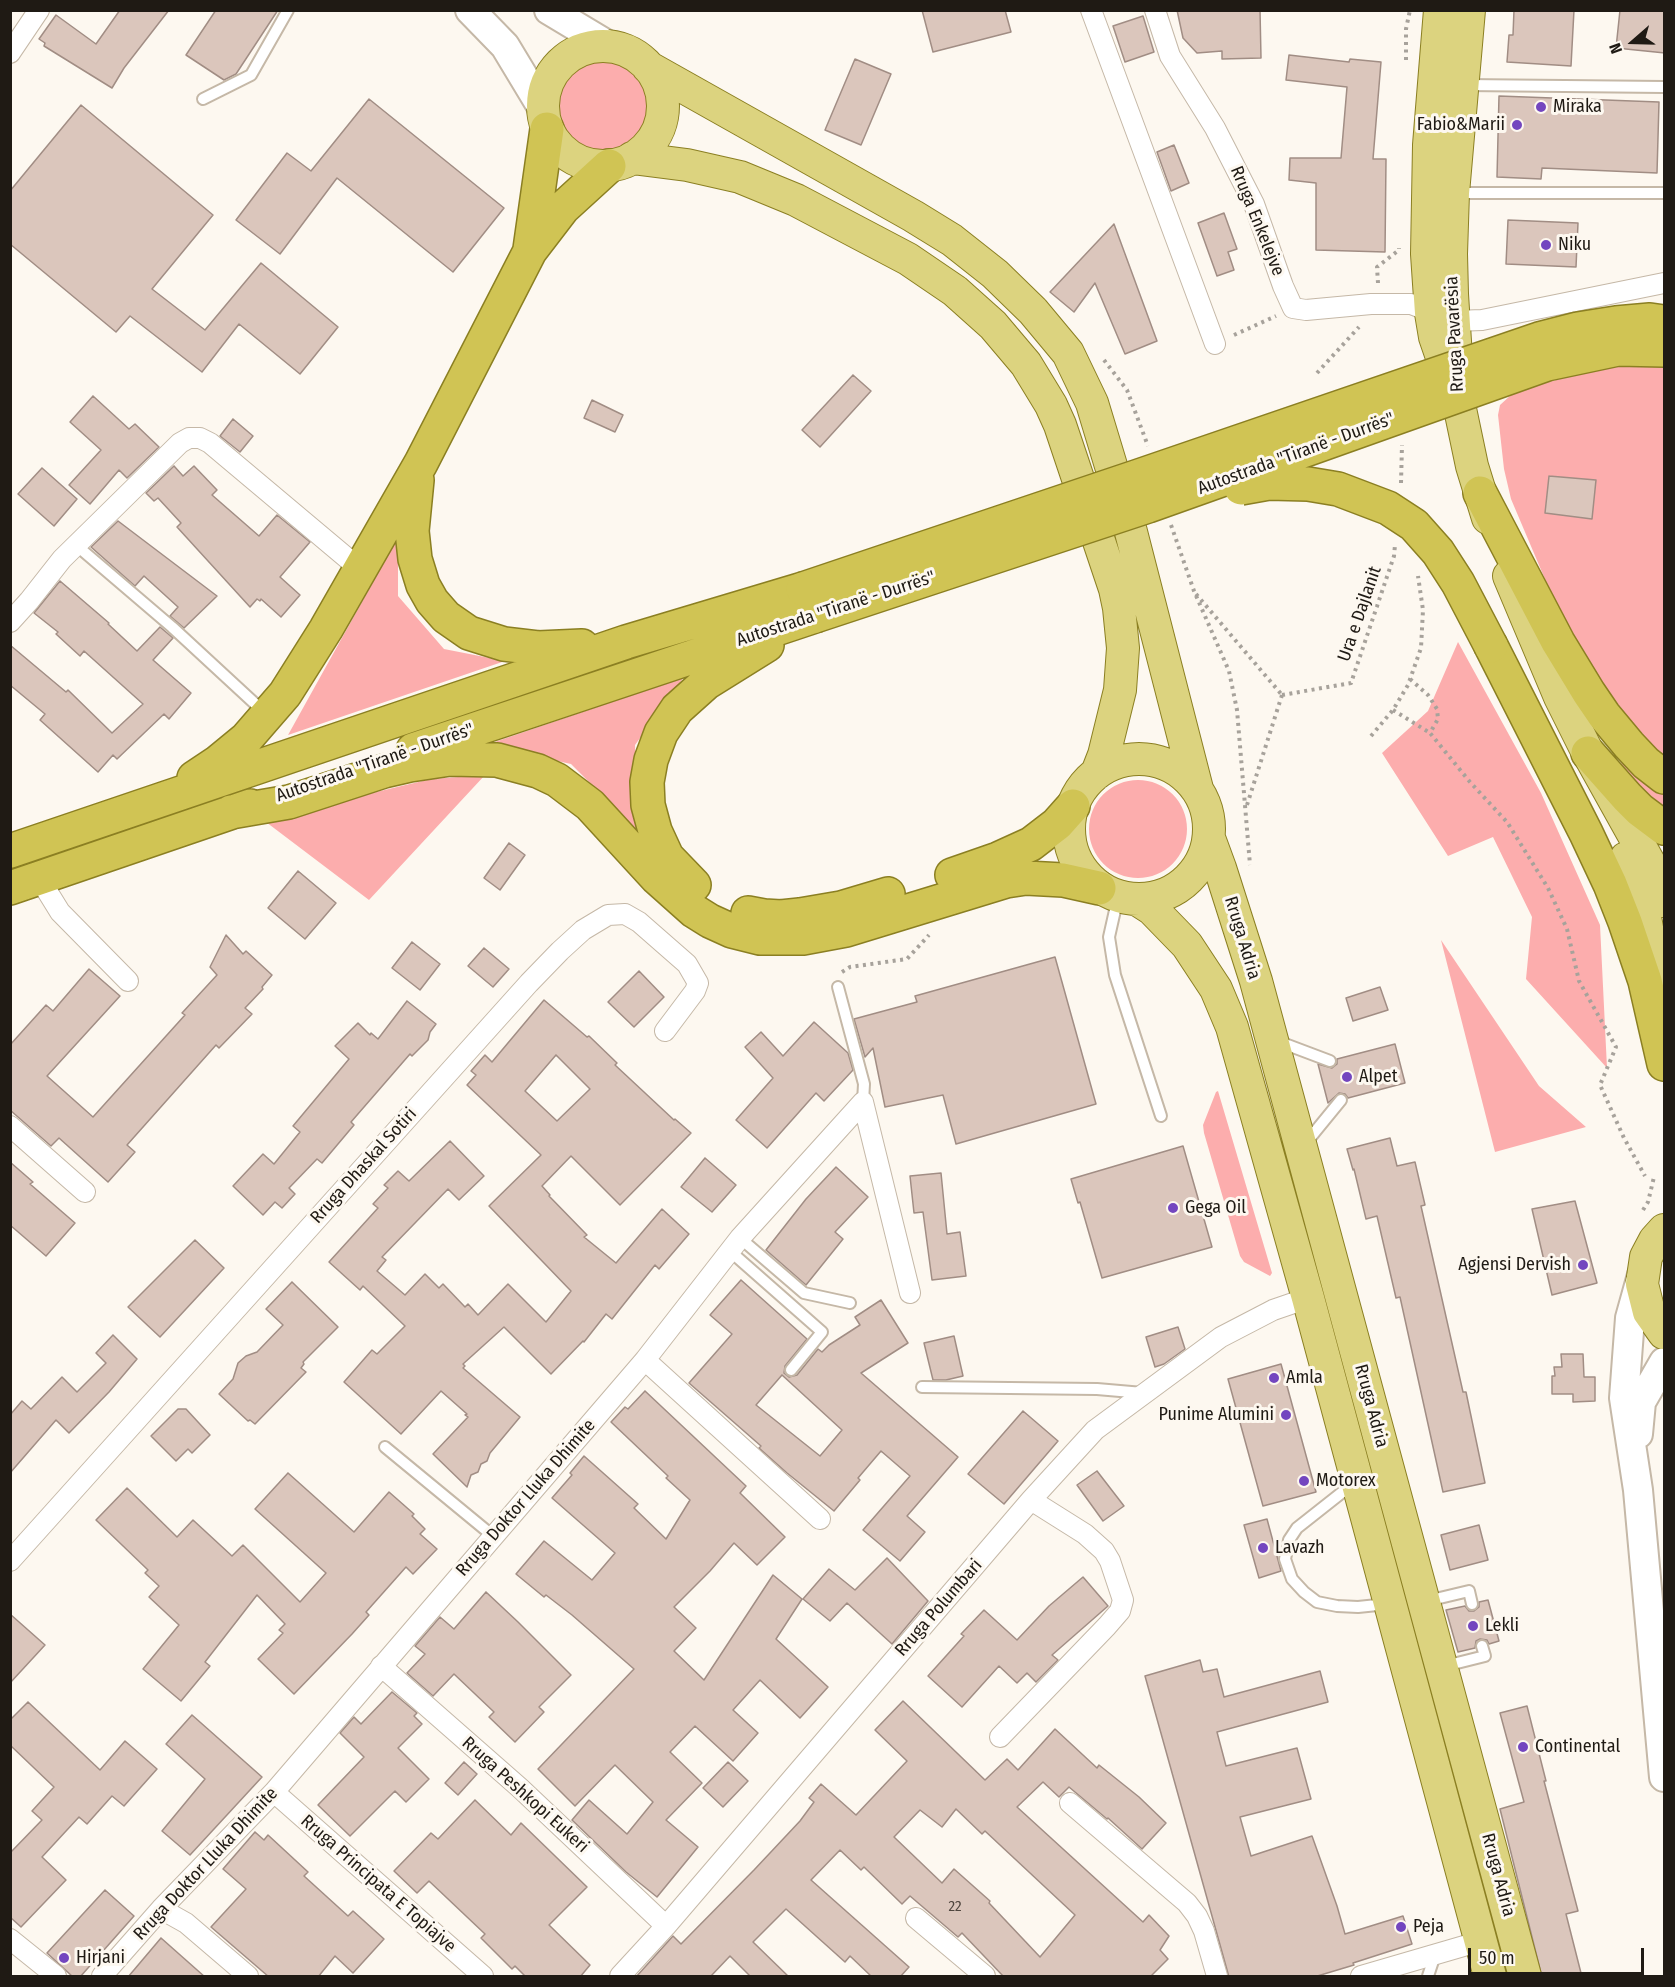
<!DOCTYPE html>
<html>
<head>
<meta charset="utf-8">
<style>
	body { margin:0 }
	#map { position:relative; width:1675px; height:1987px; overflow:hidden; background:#fdf8f0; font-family:"Fira Sans Condensed",sans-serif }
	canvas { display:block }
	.frame { position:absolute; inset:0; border:12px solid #1f1a14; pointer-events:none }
	.north { position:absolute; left:1603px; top:12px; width:60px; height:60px; -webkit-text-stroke:4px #fdf8f0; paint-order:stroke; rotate:250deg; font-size:16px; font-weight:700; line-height:24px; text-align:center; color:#1f1a14 }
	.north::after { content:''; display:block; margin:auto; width:21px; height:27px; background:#1f1a14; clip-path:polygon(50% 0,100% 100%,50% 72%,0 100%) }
	.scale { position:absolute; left:1468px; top:1948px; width:176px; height:27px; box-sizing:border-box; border:3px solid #1f1a14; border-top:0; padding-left:8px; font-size:18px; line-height:21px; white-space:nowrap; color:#1f1a14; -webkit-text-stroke:4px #fdf8f0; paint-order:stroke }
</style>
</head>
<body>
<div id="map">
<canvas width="1675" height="1987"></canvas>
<div class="frame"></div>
<div class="north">N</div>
<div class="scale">50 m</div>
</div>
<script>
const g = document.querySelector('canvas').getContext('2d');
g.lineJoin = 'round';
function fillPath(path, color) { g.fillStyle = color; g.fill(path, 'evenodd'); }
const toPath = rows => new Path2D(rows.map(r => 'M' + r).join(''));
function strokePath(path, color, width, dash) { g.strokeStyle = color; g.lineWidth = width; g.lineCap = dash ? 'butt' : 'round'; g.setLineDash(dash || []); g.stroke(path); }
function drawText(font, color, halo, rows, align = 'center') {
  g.font = font + ' "Fira Sans Condensed",sans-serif'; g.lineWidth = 6; g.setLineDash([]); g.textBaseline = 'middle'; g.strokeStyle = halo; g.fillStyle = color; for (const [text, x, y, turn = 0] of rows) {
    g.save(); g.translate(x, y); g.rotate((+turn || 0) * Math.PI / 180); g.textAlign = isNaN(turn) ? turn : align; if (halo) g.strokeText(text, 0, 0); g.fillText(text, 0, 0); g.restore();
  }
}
fillPath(toPath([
	'556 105a48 48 0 1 1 96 0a48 48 0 1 1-96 0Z',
	[1641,364,1664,365,1664,761,1619,714,1584,654,1550,591,1511,499,1504,469,1498,415,1500,405,1511,395,1540,384,1612,366],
	[398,537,398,596,444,649,505,661,288,735],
	[1458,642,1541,793,1600,925,1607,1068,1526,979,1532,917,1493,837,1448,856,1382,753,1428,711],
	[684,677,635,745,637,830,571,764,486,745],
	[1610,741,1664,791,1664,817,1633,787],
	[485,775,369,900,262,819,431,779],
	'1089 829a49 49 0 1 1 98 0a49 49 0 1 1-98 0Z',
	[1441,940,1539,1086,1586,1127,1495,1152],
	[1218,1091,1272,1273,1270,1276,1244,1262,1240,1256,1204,1133,1203,1125,1216,1092]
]), '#fcadad');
const building = toPath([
	[120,10,169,10,124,68,112,88,44,46,45,43,39,39,56,15,96,44,120,10],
	[216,10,278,10,236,74,224,80,186,55,216,10],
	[922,10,1005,10,1011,32,933,52,922,10],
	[1177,10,1260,10,1261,58,1222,59,1222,51,1197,53,1183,38,1177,10],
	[1514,10,1574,10,1571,66,1507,62,1509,35,1513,35,1514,10],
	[1620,10,1665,10,1665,53,1616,48,1620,10],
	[1143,16,1154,52,1125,62,1113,26,1143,16],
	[1289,55,1349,62,1350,59,1381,62,1373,159,1386,159,1385,252,1316,250,1316,183,1289,180,1290,158,1341,158,1347,87,1286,80,1289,55],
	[855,59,891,74,861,145,825,130,855,59],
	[1499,96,1659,102,1657,173,1542,168,1541,179,1497,177,1499,96],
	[369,99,504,208,453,272,337,178,280,254,236,220,287,153,311,171,369,99],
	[81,105,213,215,152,289,205,330,261,263,338,327,300,374,239,324,202,372,130,316,116,332,10,244,10,191,81,105],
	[1174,145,1189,183,1171,191,1157,152,1174,145],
	[1224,213,1237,249,1228,252,1234,270,1217,276,1198,223,1224,213],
	[1508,220,1578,223,1576,267,1506,264,1508,220],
	[1114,224,1157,341,1125,354,1095,283,1074,312,1050,292,1114,224],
	[853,375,871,391,820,447,802,430,853,375],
	[93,396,129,429,135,424,159,447,127,478,119,470,90,504,69,485,101,450,70,422,93,396],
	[592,400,623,415,615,432,584,418,592,400],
	[233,419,253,436,240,452,220,436,233,419],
	[174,466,183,476,194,466,217,490,212,495,259,536,277,515,310,542,280,577,300,595,281,617,261,599,260,601,257,599,250,607,177,527,181,523,158,498,154,501,146,493,174,466],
	[42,468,77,499,54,526,18,494,42,468],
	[1549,476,1596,480,1592,519,1545,513,1549,476],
	[118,521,217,596,184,628,170,616,178,607,144,576,135,586,91,547,118,521],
	[60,581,109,623,108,624,137,651,160,627,173,638,153,660,191,693,169,719,164,714,117,759,113,755,98,772,40,720,45,714,10,685,10,645,66,692,68,690,112,733,143,704,84,651,80,656,56,634,58,632,34,613,60,581],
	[509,843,525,855,500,890,484,878,509,843],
	[298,871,336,903,305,939,268,908,298,871],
	[226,935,243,954,246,951,272,975,262,987,263,989,245,1008,252,1014,219,1048,216,1045,127,1145,135,1152,108,1182,59,1138,51,1146,10,1110,10,1045,46,1005,53,1011,89,969,120,996,47,1076,93,1117,185,1015,182,1013,217,975,210,967,226,935],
	[412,942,440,964,420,990,392,968,412,942],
	[484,948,509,969,493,987,468,966,484,948],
	[1055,957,1096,1104,956,1144,943,1095,885,1107,873,1048,865,1057,854,1019,917,1002,915,996,1055,957],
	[639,971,664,997,634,1027,608,1002,639,971],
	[1380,987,1388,1010,1353,1021,1346,998,1380,987],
	[544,1000,587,1037,589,1036,617,1063,615,1065,674,1120,675,1119,691,1133,620,1205,571,1156,542,1186,550,1195,549,1196,587,1235,584,1237,616,1263,662,1209,689,1234,659,1269,655,1265,612,1319,606,1314,584,1342,583,1341,551,1374,504,1327,463,1364,465,1366,463,1368,520,1417,490,1453,487,1461,481,1464,478,1472,471,1475,467,1487,433,1454,468,1417,465,1415,467,1414,441,1391,401,1434,344,1382,372,1350,377,1354,405,1326,363,1286,360,1290,329,1262,378,1208,373,1204,388,1188,384,1185,398,1171,409,1181,450,1141,484,1176,459,1200,448,1189,382,1257,386,1260,377,1271,405,1295,425,1274,439,1288,443,1284,465,1307,468,1304,478,1315,508,1284,546,1322,571,1291,489,1206,541,1155,467,1085,476,1075,471,1071,485,1055,492,1062,544,1000],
	[556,1055,590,1089,557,1121,525,1091,556,1055],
	[407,1001,436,1024,430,1032,428,1040,412,1056,410,1054,351,1122,354,1125,322,1163,317,1159,289,1188,295,1194,282,1208,275,1202,263,1215,233,1186,263,1154,274,1164,300,1132,293,1126,349,1059,335,1046,358,1023,370,1035,371,1033,378,1039,407,1001],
	[814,1022,848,1053,853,1070,824,1101,816,1093,767,1148,736,1120,773,1078,745,1047,761,1032,783,1056,814,1022],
	[1395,1044,1405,1083,1348,1098,1345,1094,1339,1093,1328,1103,1318,1064,1332,1068,1337,1064,1337,1059,1395,1044],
	[1390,1138,1397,1166,1415,1162,1425,1205,1421,1206,1463,1392,1466,1392,1485,1483,1443,1492,1400,1297,1396,1298,1377,1216,1366,1219,1354,1169,1353,1170,1347,1149,1390,1138],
	[1183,1146,1212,1247,1102,1278,1080,1202,1078,1203,1071,1179,1183,1146],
	[705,1158,736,1185,712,1212,681,1187,705,1158],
	[10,1162,33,1182,30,1184,75,1223,46,1256,10,1225,10,1162],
	[836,1167,868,1197,835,1232,843,1239,806,1285,766,1250,806,1199,836,1167],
	[941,1173,947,1234,960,1232,966,1276,932,1280,923,1212,914,1213,910,1176,941,1173],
	[1575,1201,1597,1283,1552,1295,1532,1209,1575,1201],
	[195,1240,224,1268,160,1337,128,1307,195,1240],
	[741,1280,807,1339,785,1366,784,1373,789,1377,797,1375,818,1349,822,1352,829,1345,860,1325,855,1317,881,1300,908,1343,861,1373,958,1457,907,1516,925,1532,900,1561,863,1530,910,1476,881,1451,858,1478,860,1480,834,1511,787,1473,759,1448,761,1446,689,1383,732,1334,710,1315,741,1280],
	[782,1375,842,1430,820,1456,756,1405,782,1375],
	[292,1282,338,1327,303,1362,304,1364,301,1368,306,1372,255,1424,250,1420,248,1421,219,1394,233,1379,238,1363,246,1356,257,1352,283,1325,266,1309,292,1282],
	[1178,1327,1185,1349,1164,1364,1155,1367,1146,1337,1178,1327],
	[113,1335,137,1359,109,1392,69,1433,56,1420,10,1473,10,1415,22,1401,31,1409,62,1377,77,1392,106,1363,96,1353,113,1335],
	[954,1336,963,1376,946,1380,933,1380,924,1343,954,1336],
	[1561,1354,1583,1354,1584,1377,1595,1377,1595,1401,1573,1402,1573,1394,1552,1394,1552,1376,1555,1376,1554,1367,1562,1367,1561,1354],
	[1281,1364,1316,1492,1263,1506,1228,1379,1281,1364],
	[645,1391,746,1486,740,1493,785,1537,757,1565,734,1543,710,1571,674,1607,696,1628,674,1651,704,1680,773,1575,802,1599,776,1639,828,1687,800,1718,760,1680,733,1710,758,1733,733,1761,695,1726,670,1752,702,1783,666,1820,698,1847,657,1897,626,1872,572,1820,589,1800,627,1834,653,1802,615,1765,575,1806,538,1769,634,1669,572,1615,546,1595,544,1597,516,1574,544,1541,592,1580,615,1553,552,1498,572,1475,570,1473,584,1456,638,1504,634,1508,666,1539,690,1500,666,1478,668,1476,611,1422,625,1407,628,1409,645,1391],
	[178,1409,186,1409,210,1435,192,1453,188,1449,176,1461,151,1436,178,1409],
	[1023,1411,1058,1441,1004,1504,968,1474,1023,1411],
	[1097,1471,1124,1506,1103,1521,1077,1485,1097,1471],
	[288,1473,354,1532,389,1492,414,1514,412,1516,425,1529,420,1534,437,1549,413,1574,406,1567,366,1612,369,1615,352,1634,294,1694,258,1659,283,1633,279,1630,285,1624,257,1595,205,1662,210,1666,181,1701,143,1669,179,1625,149,1597,159,1586,145,1573,148,1570,96,1520,127,1488,177,1537,193,1520,232,1556,243,1545,300,1602,326,1573,255,1509,288,1473],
	[1267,1519,1281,1571,1259,1578,1244,1525,1267,1519],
	[1479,1525,1488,1560,1450,1570,1441,1535,1479,1525],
	[887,1558,928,1601,892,1644,847,1603,830,1621,803,1599,829,1569,855,1590,887,1558],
	[1083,1577,1108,1606,1052,1655,1058,1660,1036,1682,1027,1673,1017,1683,999,1666,962,1707,928,1676,964,1636,961,1634,984,1610,1017,1640,1049,1606,1083,1577],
	[486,1592,518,1622,571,1675,539,1707,544,1712,515,1742,489,1717,494,1712,454,1674,433,1696,407,1673,425,1654,415,1646,440,1617,454,1629,486,1592],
	[1488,1600,1499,1641,1489,1644,1487,1640,1480,1639,1476,1641,1475,1648,1458,1652,1446,1610,1465,1606,1469,1611,1474,1611,1479,1607,1479,1602,1488,1600],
	[10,1614,45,1645,10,1683,10,1614],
	[1200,1660,1203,1672,1217,1669,1224,1697,1320,1671,1328,1702,1217,1732,1226,1766,1297,1748,1311,1799,1240,1817,1251,1856,1312,1836,1337,1906,1345,1934,1403,1916,1412,1944,1353,1963,1354,1965,1314,1977,1229,1977,1145,1676,1200,1660],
	[392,1692,417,1713,414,1716,422,1724,398,1748,429,1779,406,1802,395,1791,350,1836,318,1805,364,1757,340,1733,354,1717,361,1724,392,1692],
	[903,1701,985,1780,1007,1759,1018,1770,1055,1729,1097,1768,1099,1765,1139,1797,1166,1823,1142,1849,1108,1818,1107,1819,1069,1787,1059,1797,1043,1782,1017,1807,1143,1922,1149,1915,1169,1936,1160,1950,1168,1959,1150,1977,1004,1977,962,1933,958,1937,910,1896,902,1904,864,1867,861,1870,840,1850,811,1880,909,1967,900,1977,872,1977,850,1956,845,1962,786,1909,753,1942,789,1977,751,1977,730,1956,710,1977,636,1977,673,1936,681,1944,754,1870,800,1821,814,1802,809,1798,821,1784,856,1815,907,1761,875,1730,903,1701],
	[956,1809,982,1834,985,1831,1075,1915,1040,1957,989,1903,990,1901,954,1869,942,1883,894,1837,920,1810,942,1827,956,1809],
	[28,1702,100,1770,125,1741,157,1769,124,1806,112,1796,87,1824,79,1817,42,1857,66,1880,21,1927,10,1917,10,1853,42,1820,32,1811,54,1787,10,1745,10,1720,28,1702],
	[1527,1706,1546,1781,1544,1781,1578,1911,1566,1914,1582,1977,1542,1977,1500,1809,1524,1802,1500,1713,1527,1706],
	[192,1715,262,1777,190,1855,162,1831,205,1779,166,1744,192,1715],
	[464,1762,477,1774,458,1795,445,1783,464,1762],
	[728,1762,748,1781,723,1807,703,1788,728,1762],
	[475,1800,511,1835,521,1823,587,1887,549,1925,590,1965,580,1977,526,1977,515,1966,512,1969,481,1938,485,1934,429,1881,417,1893,394,1871,431,1833,438,1839,475,1800],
	[255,1832,264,1840,268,1835,308,1872,304,1876,348,1916,353,1911,384,1939,353,1973,335,1956,318,1977,269,1977,211,1927,246,1889,223,1869,255,1832],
	[105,1890,134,1916,80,1977,73,1977,47,1953,105,1890],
	[161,1938,205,1977,128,1977,161,1938]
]);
fillPath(building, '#dbc6bc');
strokePath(building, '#a18d84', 1.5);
const service = toPath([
	[1465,85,1664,87],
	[203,99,251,75,288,10],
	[1457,193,1664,193],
	[76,545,172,627,264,712],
	[1118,897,1109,937,1115,975,1161,1116],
	[838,987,864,1084,863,1102],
	[1277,1041,1330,1061],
	[1305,1144,1341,1100],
	[740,1238,804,1293,850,1303],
	[730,1251,822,1332,791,1370],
	[922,1387,1097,1389,1143,1393],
	[385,1447,493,1536],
	[1354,1483,1297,1528,1289,1540,1285,1559,1292,1579,1304,1592,1317,1602,1337,1606,1358,1607,1387,1604],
	[1427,1601,1469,1591,1472,1604],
	[1445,1666,1485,1656,1482,1646],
	[1428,1976,1435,1955]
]);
const minor = toPath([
	[1091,10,1215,344],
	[1155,10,1170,56,1215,128,1254,204,1283,286,1293,308,1306,310,1371,304,1411,304,1455,321,1482,320,1664,283],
	[10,53,39,10],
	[10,622,29,601,62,559,180,443,189,438,200,438,210,443,360,569],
	[39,878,60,912,128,981],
	[863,1102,910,1293],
	[10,1126,85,1192],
	[645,1360,820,1519],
	[10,1561,529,983,560,951,583,930,608,915,625,914,639,922,687,964,698,983,695,991,665,1031],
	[381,1666,520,1788,666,1926],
	[1000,1737,1107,1626,1120,1611,1123,1600,1110,1561,1104,1551,1085,1534,1031,1500],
	[274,1792,483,1976],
	[1070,1803,1187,1903,1197,1916,1204,1931,1217,1976],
	[161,1909,186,1923,248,1976],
	[916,1918,985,1976],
	[10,1939,56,1976],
	[102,1976,161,1909,274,1792,645,1360,740,1238,863,1102],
	[620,1976,666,1926,1031,1500,1095,1430,1221,1337,1273,1310,1308,1298],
	[1361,1976,1481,1941]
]);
const secondary = toPath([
	[470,10,505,46,543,109],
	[549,10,609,46],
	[1642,1275,1630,1318,1624,1398,1638,1490,1664,1777],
	[1638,1434,1641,1402,1664,1362]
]);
const primary = toPath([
	[1440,10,1429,145,1427,254,1431,313,1435,337,1445,366],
	[1469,10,1453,193,1451,254,1452,294,1459,404,1472,466,1488,518],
	'543 106a60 60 0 1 1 120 0a60 60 0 1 1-120 0Z',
	[648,67,913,216,952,240,995,274,1033,311,1068,353,1092,403,1131,532,1197,789],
	[632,158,687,165,740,177,796,200,908,259,955,291,993,325,1026,364,1051,405,1060,425,1115,589,1119,608,1123,648,1120,690,1104,755,1097,773],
	[1509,576,1560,697,1588,753,1651,866,1664,901],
	'1069 829a70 70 0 1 1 140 0a70 70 0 1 1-140 0Z',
	[1209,838,1220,868,1256,981,1525,1976],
	[1626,858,1643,907,1660,996],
	[1138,900,1152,909,1187,945,1216,989,1232,1027,1308,1298,1490,1976],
	[1664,1230,1655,1240,1646,1257,1642,1284,1649,1312,1664,1333]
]);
const trunk = toPath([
	[530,249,547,129],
	[417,480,412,531,415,559,423,585,432,601,446,617,469,633,504,644,538,648,582,646],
	[1480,493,1558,642,1589,693,1604,715,1629,745,1646,763,1664,777],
	[1491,646,1586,833,1610,884,1625,922,1645,981,1664,1064],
	[413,750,815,616],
	[1588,753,1627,797,1640,810,1664,828],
	[194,778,218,762,246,739,285,694,326,629,421,463,530,251,563,208,609,166],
	[231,812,289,802,384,771,410,765,450,759,497,760,538,771,557,780,590,805,657,878,694,911,710,921,732,931,760,938,803,938,846,930,1006,881,1026,878,1063,880,1099,888],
	[10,851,626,642,803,589],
	[952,875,998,859,1031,844,1057,824,1073,806],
	[694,885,667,857,655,831,648,805,647,782,651,760,661,733,677,709,706,683,767,645],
	[10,888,250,806],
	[748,913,764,916,781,917,800,915,841,908,888,894]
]);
strokePath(service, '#c5b8a7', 14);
strokePath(minor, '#c5b8a7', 22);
strokePath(secondary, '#c5b8a7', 32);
strokePath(primary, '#8b7f22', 34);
strokePath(trunk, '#8b7f22', 36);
strokePath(toPath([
	[1406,60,1406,29,1410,10],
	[1378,283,1377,267,1399,250,1399,248],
	[1234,335,1276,316],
	[1104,360,1127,390,1148,446],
	[1317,373,1359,327],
	[1401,483,1402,445],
	[1171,525,1194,591,1229,671,1237,710,1250,865],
	[1196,594,1282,695],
	[1410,679,1428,695,1437,709,1438,719,1430,733,1470,782,1507,822,1548,888,1567,929,1579,981,1616,1047,1600,1085,1624,1138,1645,1176],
	[1282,695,1351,683,1394,556,1395,545],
	[1393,710,1430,733],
	[1371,736,1393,710,1408,685,1421,648,1423,610,1418,576],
	[1247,805,1282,695],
	[842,972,850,967,907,959,929,935],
	[1643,1210,1648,1202,1654,1177]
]), '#a7a29b', 4, [3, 4.5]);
strokePath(service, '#fff', 10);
strokePath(minor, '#fff', 20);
strokePath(secondary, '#fff', 28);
strokePath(primary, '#dcd37f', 32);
strokePath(trunk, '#d0c454', 33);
const trunkBridge = toPath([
	[1241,488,1269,483,1308,484,1338,489,1388,508,1414,525,1438,552,1458,583,1491,646],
	[803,589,1136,477,1539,339,1578,329,1616,323,1650,320,1664,322],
	[815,616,1148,506,1547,364,1618,349,1664,350]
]);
strokePath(trunkBridge, '#8b7f22', 36, []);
strokePath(trunkBridge, '#d0c454', 33);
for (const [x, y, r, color] of [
	[1541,107,6,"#7346bf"],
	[1517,125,6,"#7346bf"],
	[1546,245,6,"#7346bf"],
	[1347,1077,6,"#7346bf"],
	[1173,1208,6,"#7346bf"],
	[1583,1265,6,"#7346bf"],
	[1274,1378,6,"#7346bf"],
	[1286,1415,6,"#7346bf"],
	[1304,1481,6,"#7346bf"],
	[1263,1548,6,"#7346bf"],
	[1473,1626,6,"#7346bf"],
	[1523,1747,6,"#7346bf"],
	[1401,1927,6,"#7346bf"],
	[64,1958,6,"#7346bf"]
]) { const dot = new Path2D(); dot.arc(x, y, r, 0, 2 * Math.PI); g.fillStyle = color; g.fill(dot); strokePath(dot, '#fdf8f0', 2); }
drawText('15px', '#4e453e', null, [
	["22",955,1907]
]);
drawText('18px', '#1f1a14', '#fdf8f0', [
	["Miraka",1553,107],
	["Fabio&Marii",1505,125,"right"],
	["Niku",1558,245],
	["Alpet",1359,1077],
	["Gega Oil",1185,1208],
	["Agjensi Dervish",1571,1265,"right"],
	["Amla",1286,1378],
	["Punime Alumini",1274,1415,"right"],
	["Motorex",1316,1481],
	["Lavazh",1275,1548],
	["Lekli",1485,1626],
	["Continental",1535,1747],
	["Peja",1413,1927],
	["Hirjani",76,1958]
], 'left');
drawText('18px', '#1f1a14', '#fdf8f0', [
	["Rruga Enkelejve",1257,221,68],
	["Rruga Pavarësia",1455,334,-93],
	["Autostrada \"Tiranë - Durrës\"",1296,454,-20],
	["Autostrada \"Tiranë - Durrës\"",836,609,-18],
	["Ura e Dajlanit",1360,614,-71],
	["Autostrada \"Tiranë - Durrës\"",375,763,-19],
	["Rruga Adria",1242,938,73],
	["Rruga Dhaskal Sotiri",364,1166,-48],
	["Rruga Adria",1371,1406,75],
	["Rruga Doktor Lluka Dhimite",526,1498,-49],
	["Rruga Polumbari",939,1608,-49],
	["Rruga Peshkopi Eukeri",525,1795,42],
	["Rruga Doktor Lluka Dhimite",206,1864,-47],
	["Rruga Adria",1498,1875,75],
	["Rruga Principata E Topiajve",378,1884,41]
]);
</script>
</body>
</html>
